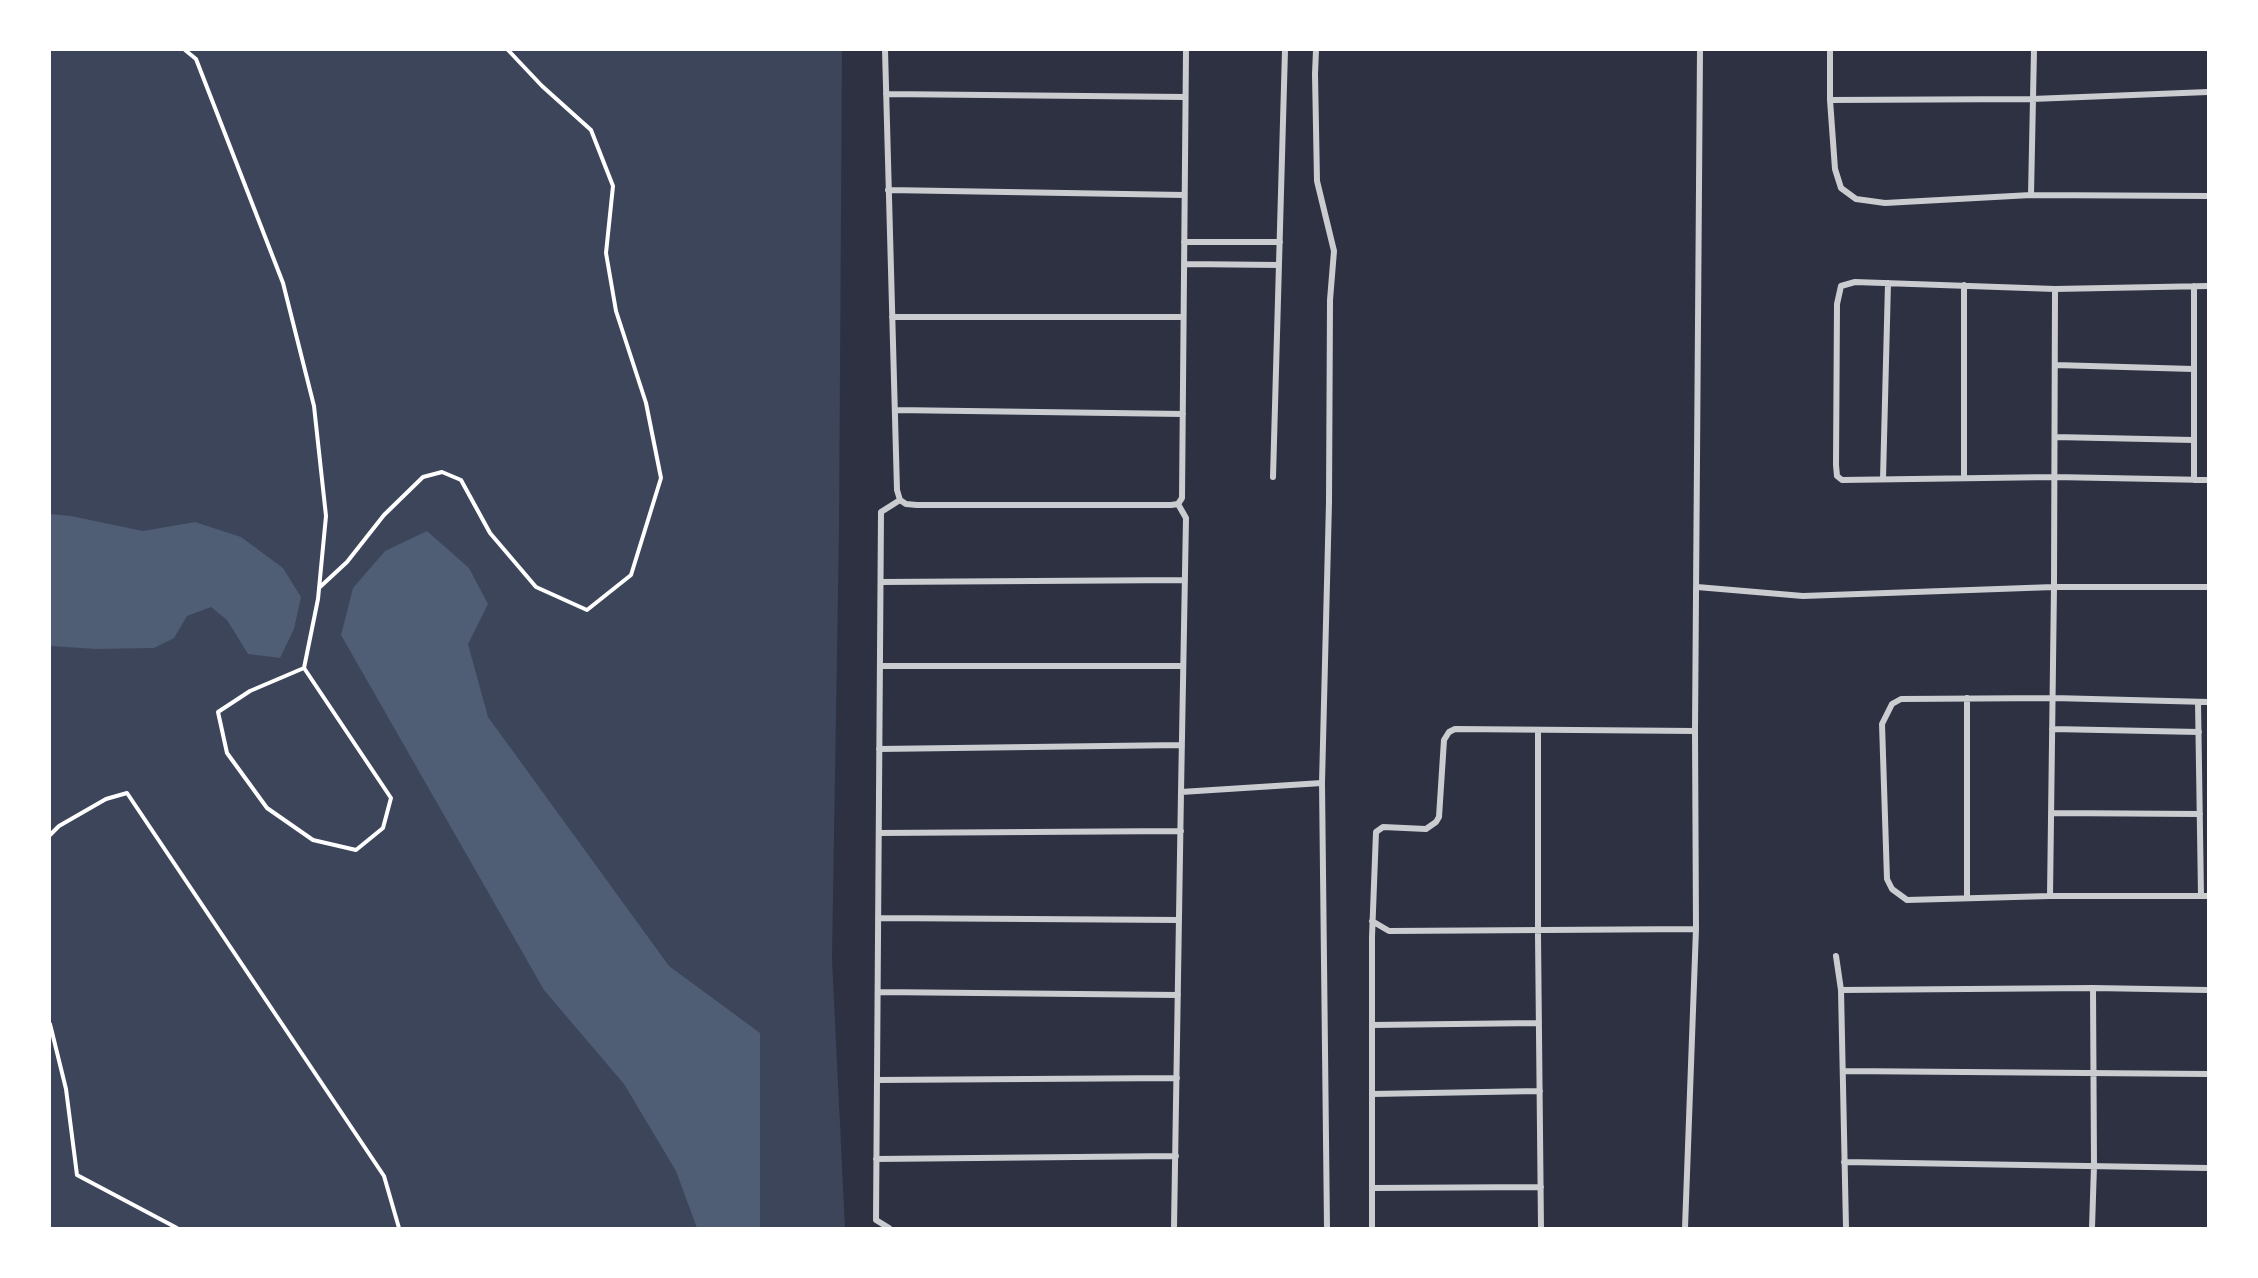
<!DOCTYPE html>
<html>
<head>
<meta charset="utf-8">
<style>
	body { margin:0 }
	#map { position:relative; width:2258px; height:1278px; overflow:hidden; background:#2d3142; font-family:"Sofia Sans Condensed",sans-serif }
	canvas { display:block }
	.frame { position:absolute; inset:0; border:51px solid #fff; pointer-events:none }
</style>
</head>
<body>
<div id="map">
<canvas width="2258" height="1278"></canvas>
<div class="frame"></div>
</div>
<script>
const g = document.querySelector('canvas').getContext('2d');
g.lineJoin = 'round';
function fillPath(path, color) { g.fillStyle = color; g.fill(path, 'evenodd'); }
const toPath = rows => new Path2D(rows.map(r => 'M' + r).join(''));
function strokePath(path, color, width, dash) { g.strokeStyle = color; g.lineWidth = width; g.lineCap = dash ? 'butt' : 'round'; g.setLineDash(dash || []); g.stroke(path); }
fillPath(toPath([
	[50,50,842,50,839,531,832,959,845,1228,50,1228]
]), '#3c4559');
fillPath(toPath([
	[50,514,71,516,143,531,195,522,241,537,283,568,301,597,294,629,280,658,248,654,227,620,211,607,187,616,174,638,154,648,96,649,50,646],
	[427,531,469,568,488,604,468,644,488,717,669,966,760,1033,760,1228,697,1228,676,1171,624,1084,544,990,341,635,353,588,385,551]
]), '#4f5d75');
strokePath(toPath([
	[185,50,196,59,283,283,314,406,326,516,318,599,304,668,250,691,218,712,227,753,267,808,313,840,356,850,383,828,391,798,304,668],
	[320,587,347,562,384,515,423,477,442,472,461,480,490,533,536,587,587,610,631,575,661,478,646,403,616,311,606,253,613,186,591,130,542,86,508,50],
	[50,835,59,826,106,799,127,793,384,1176,399,1228],
	[50,1024,66,1089,77,1175,177,1228]
]), '#fff', 4);
strokePath(toPath([
	[885,50,897,490,900,500,906,504,917,505,1171,505,1178,504,1182,498,1186,50],
	[1316,50,1315,74,1317,181,1334,251,1330,300,1329,502,1322,783],
	[1830,50,1830,100,1835,169,1841,188,1856,199,1885,203,2031,195,2208,196],
	[886,94,1185,97],
	[1830,100,2032,99,2208,92],
	[888,190,1184,195],
	[2031,195,2034,50],
	[1184,242,1280,242],
	[1184,264,1279,265],
	[1964,285,1964,478],
	[2208,286,2055,289,1855,282,1841,286,1837,304,1836,465,1837,476,1842,480,2054,477,2208,480],
	[892,317,1183,317],
	[2055,365,2193,369],
	[895,410,1183,414],
	[2055,437,2193,440],
	[1273,477,1285,50],
	[1883,479,1888,283],
	[2194,480,2194,286],
	[1178,504,1186,518,1181,792],
	[881,582,1185,580],
	[1697,587,1803,596,2054,587,2208,587],
	[880,666,1183,666],
	[2198,702,2201,896],
	[2208,702,2053,698,1901,699,1892,704,1882,724,1887,879,1892,889,1907,900,2050,896,2208,896],
	[2052,729,2199,732],
	[1538,730,1538,936,1541,1228],
	[879,749,1182,745],
	[2051,813,2200,814],
	[879,833,1181,831],
	[2050,896,2054,587,2055,289],
	[1967,898,1967,698],
	[878,918,1179,920],
	[1372,921,1389,931,1696,929],
	[1836,956,1841,990,2093,988,2208,990],
	[1841,990,1846,1228],
	[878,992,1178,995],
	[1372,1025,1539,1023],
	[1843,1071,2208,1074],
	[877,1080,1177,1078],
	[1372,1094,1540,1091],
	[876,1159,1176,1156],
	[1844,1162,2208,1168],
	[1372,1188,1541,1187],
	[889,1228,876,1220,881,512,900,500],
	[1174,1228,1181,792,1322,783,1327,1228],
	[1372,1228,1372,937,1376,832,1383,827,1426,829,1436,822,1439,817,1444,740,1449,732,1455,729,1695,731],
	[1685,1228,1696,929,1695,731,1700,50],
	[2092,1228,2094,1166,2093,988]
]), '#caccd0', 6);
</script>
</body>
</html>
